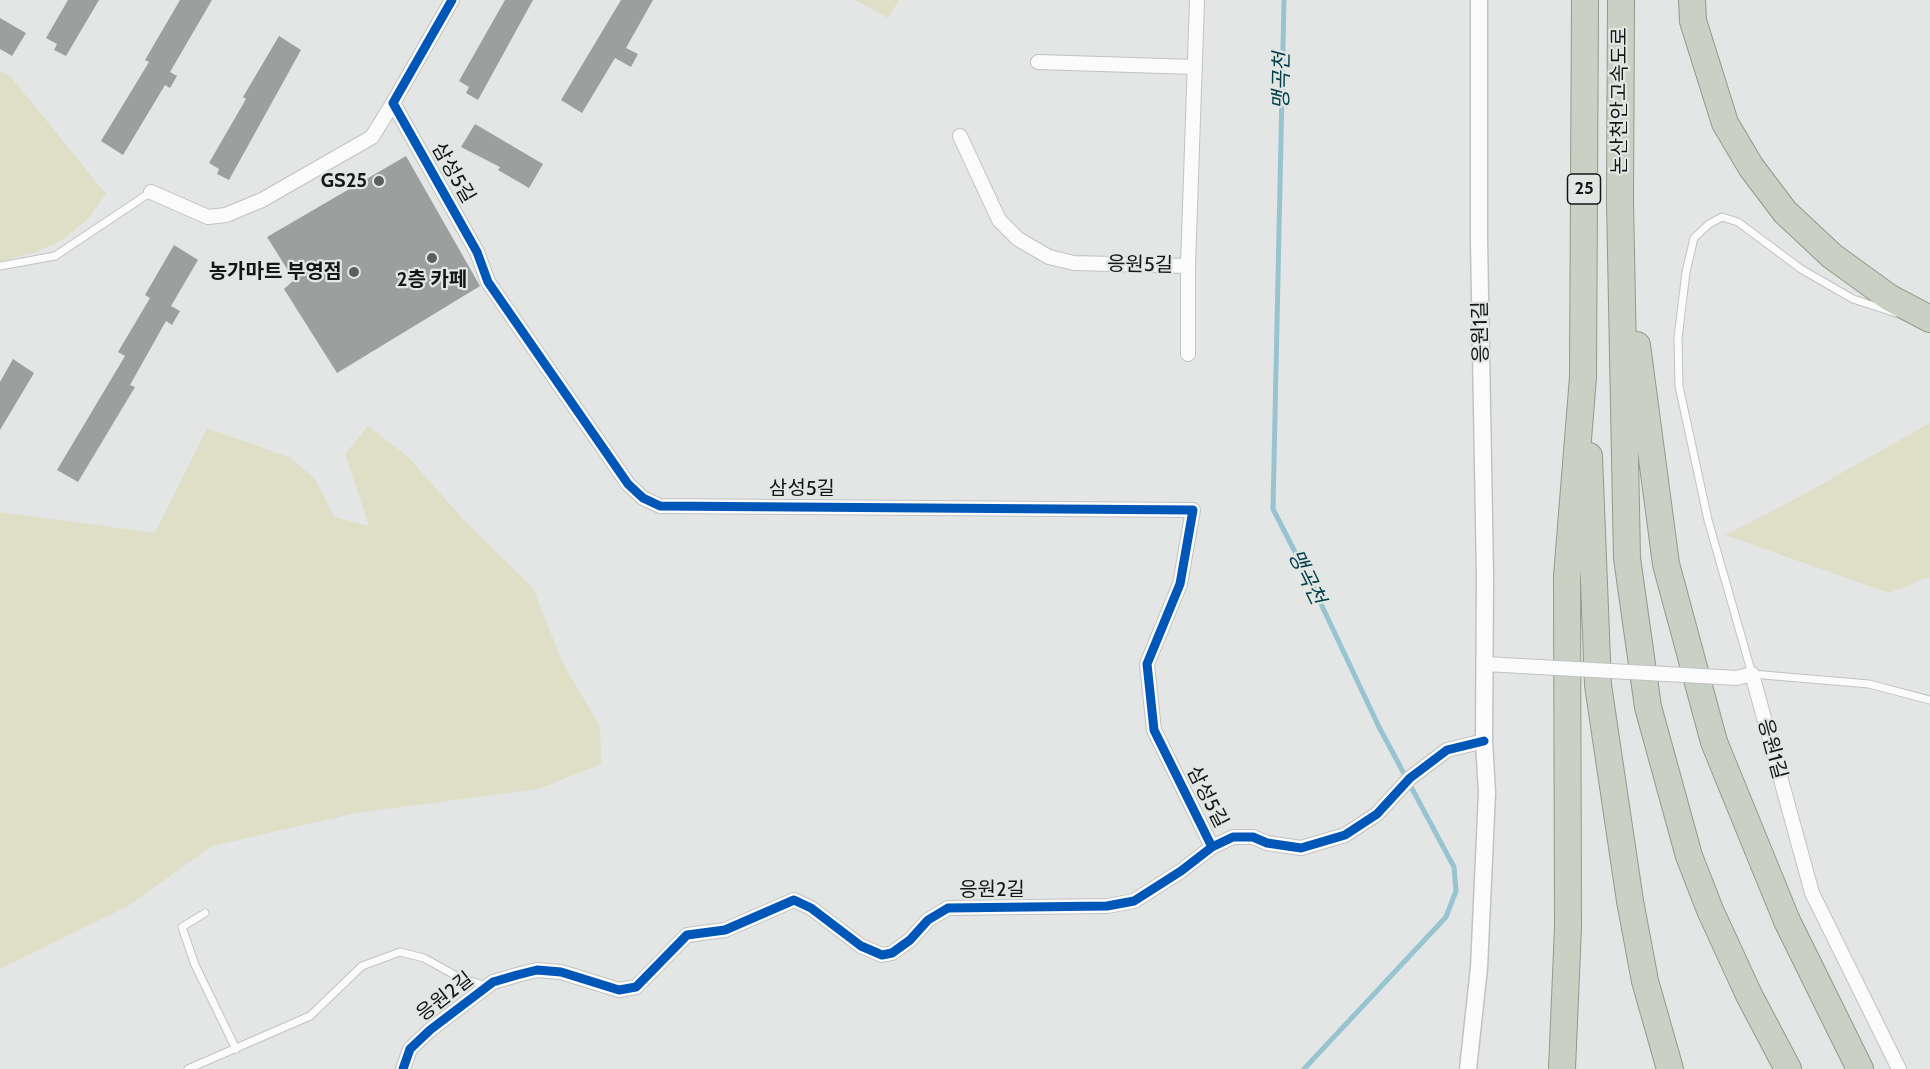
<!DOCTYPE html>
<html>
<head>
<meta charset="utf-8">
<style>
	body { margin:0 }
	canvas { display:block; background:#e3e6e4 }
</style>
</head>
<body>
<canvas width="1930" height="1069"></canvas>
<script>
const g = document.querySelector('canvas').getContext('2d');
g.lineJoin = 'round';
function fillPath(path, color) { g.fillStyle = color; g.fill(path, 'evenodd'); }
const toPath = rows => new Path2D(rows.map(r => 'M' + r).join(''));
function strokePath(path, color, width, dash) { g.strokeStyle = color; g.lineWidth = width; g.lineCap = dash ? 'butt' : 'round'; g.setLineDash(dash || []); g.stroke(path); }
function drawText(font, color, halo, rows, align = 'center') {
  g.font = font + ' Cabin,"Noto Sans KR",sans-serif'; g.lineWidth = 4.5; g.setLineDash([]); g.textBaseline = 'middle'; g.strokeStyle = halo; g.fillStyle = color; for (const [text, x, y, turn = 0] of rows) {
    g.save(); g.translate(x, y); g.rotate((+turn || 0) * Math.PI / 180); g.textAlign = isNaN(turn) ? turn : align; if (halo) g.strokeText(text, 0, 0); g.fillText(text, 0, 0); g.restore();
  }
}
fillPath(toPath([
	[855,0,899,0,888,18],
	[0,71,10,76,106,194,88,219,62,240,34,253,0,261],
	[1930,423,1930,577,1889,593,1725,535,1792,501],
	[368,426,406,455,464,520,533,588,563,664,600,726,601,764,538,789,356,813,212,846,128,906,0,969,0,512,155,533,207,428,291,458,315,479,334,517,369,526,345,454]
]), '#dfdec6');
strokePath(toPath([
	[1284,0,1273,509,1314,589,1379,727,1454,867,1456,891,1446,917,1304,1069]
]), '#98c4d2', 5);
fillPath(toPath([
	[68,0,99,0,66,56,54,50,57,44,46,38],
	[180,0,212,0,170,72,177,76,170,88,165,85,123,155,101,141,149,62,145,60],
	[505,0,533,0,478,100,466,93,469,87,459,81],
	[621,0,653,0,626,48,638,54,631,67,615,58,582,113,561,100],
	[0,18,26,33,12,56,0,49],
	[279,36,301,50,229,180,217,174,219,169,209,163,246,99,243,97],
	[475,124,543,164,529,188,498,170,500,167,461,147],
	[406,156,480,286,337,373,284,289,294,280,267,237],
	[174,245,198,260,171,306,180,311,172,325,166,321,130,385,135,387,78,482,57,470,125,356,118,352,150,298,145,295],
	[13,359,34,373,0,430,0,382]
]), '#9d9f9e');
const service = toPath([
	[0,266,55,256,151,192],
	[1896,313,1853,299,1801,269,1738,222,1722,217,1709,224,1694,238,1686,272,1678,338,1679,386,1708,520,1752,674,1869,684,1930,700],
	[205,913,182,927,195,965,236,1049],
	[188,1069,310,1016,362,966,400,952,424,958,460,978,487,986]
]);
const minor = toPath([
	[452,0,393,103,477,252,488,282,628,484,643,498,660,506,1193,510,1180,584,1147,664,1154,730,1212,847],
	[1038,62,1194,67],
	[960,136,999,220,1018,239,1049,257,1074,263,1188,266],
	[151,192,208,217,226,215,262,200,372,137,393,103],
	[1188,354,1188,266,1197,0],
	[1485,664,1539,667],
	[1720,677,1737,678,1752,674,1812,893,1899,1069],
	[403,1069,410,1049,430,1030,493,982,517,975,537,970,561,972,619,990,636,987,687,935,725,930,794,900,811,908,861,946,882,955,892,953,910,940,928,920,948,908,1107,906,1134,901,1181,871,1212,847,1233,837,1253,837,1267,843,1301,848,1345,835,1377,814,1410,778,1447,750,1484,741]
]);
const tertiary = toPath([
	[1468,1069,1479,968,1487,793,1484,741,1485,576,1479,239,1479,0]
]);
const motorway = toPath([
	[1621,0,1620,202,1627,558,1648,707,1689,856,1710,910,1749,995,1788,1069],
	[1692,0,1693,21,1725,123,1751,167,1785,212,1832,256,1890,298,1930,319],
	[1637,345,1666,564,1714,742,1787,921,1860,1069],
	[1589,456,1598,685,1630,901,1645,981,1670,1069],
	[1562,1069,1568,927,1567,576,1583,377,1585,0]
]);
strokePath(service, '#c1c3c2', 9);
strokePath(minor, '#c1c3c2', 16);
strokePath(tertiary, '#c1c3c2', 19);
strokePath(motorway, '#929a8b', 28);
strokePath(service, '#fbfbfb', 7);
strokePath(minor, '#fbfbfb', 14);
strokePath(tertiary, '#fbfbfb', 16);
strokePath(motorway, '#cad0c3', 26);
const minorBridge = toPath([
	[1539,667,1720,677]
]);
strokePath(minorBridge, '#c1c3c2', 16, []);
strokePath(minorBridge, '#fbfbfb', 14);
strokePath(toPath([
	[452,0,393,103,477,252,488,282,628,484,643,498,660,506,1193,510,1180,584,1147,664,1154,730,1212,847],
	[403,1069,410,1049,430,1030,493,982,517,975,537,970,561,972,619,990,636,987,687,935,725,930,794,900,811,908,861,946,882,955,892,953,910,940,928,920,948,908,1107,906,1134,901,1181,871,1212,847,1233,837,1253,837,1267,843,1301,848,1345,835,1377,814,1410,778,1447,750,1484,741]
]), '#0057b8', 9);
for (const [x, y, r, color] of [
	[379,181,6,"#5d5f5e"],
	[432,258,6,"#5d5f5e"],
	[354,272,6,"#5d5f5e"]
]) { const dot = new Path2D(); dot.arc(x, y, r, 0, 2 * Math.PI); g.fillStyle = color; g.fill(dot); strokePath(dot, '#e2e7e4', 2); }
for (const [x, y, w] of [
	[1584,189,33]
]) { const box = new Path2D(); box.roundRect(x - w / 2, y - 15, w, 30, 4.5); g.fillStyle = '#e2e7e4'; g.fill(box); strokePath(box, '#151716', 1.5); }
drawText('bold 18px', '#151716', null, [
	["25",1584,189]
]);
drawText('20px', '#151716', '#e2e7e4', [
	["논산천안고속도로",1620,101,-90],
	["삼성5길",453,173,60],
	["응원5길",1140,265,1],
	["응원1길",1481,332,-91],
	["삼성5길",802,489],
	["응원1길",1772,749,75],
	["삼성5길",1207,797,63],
	["응원2길",992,890],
	["응원2길",445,997,-38]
]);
drawText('bold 20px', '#151716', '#e2e7e4', [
	["GS25",367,181],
	["농가마트 부영점",342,272],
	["2층 카페",432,280,"center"]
], 'right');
drawText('italic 21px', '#05404e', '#e2e7e4', [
	["맹곡천",1282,81,-89],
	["맹곡천",1306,577,64]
]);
</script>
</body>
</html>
